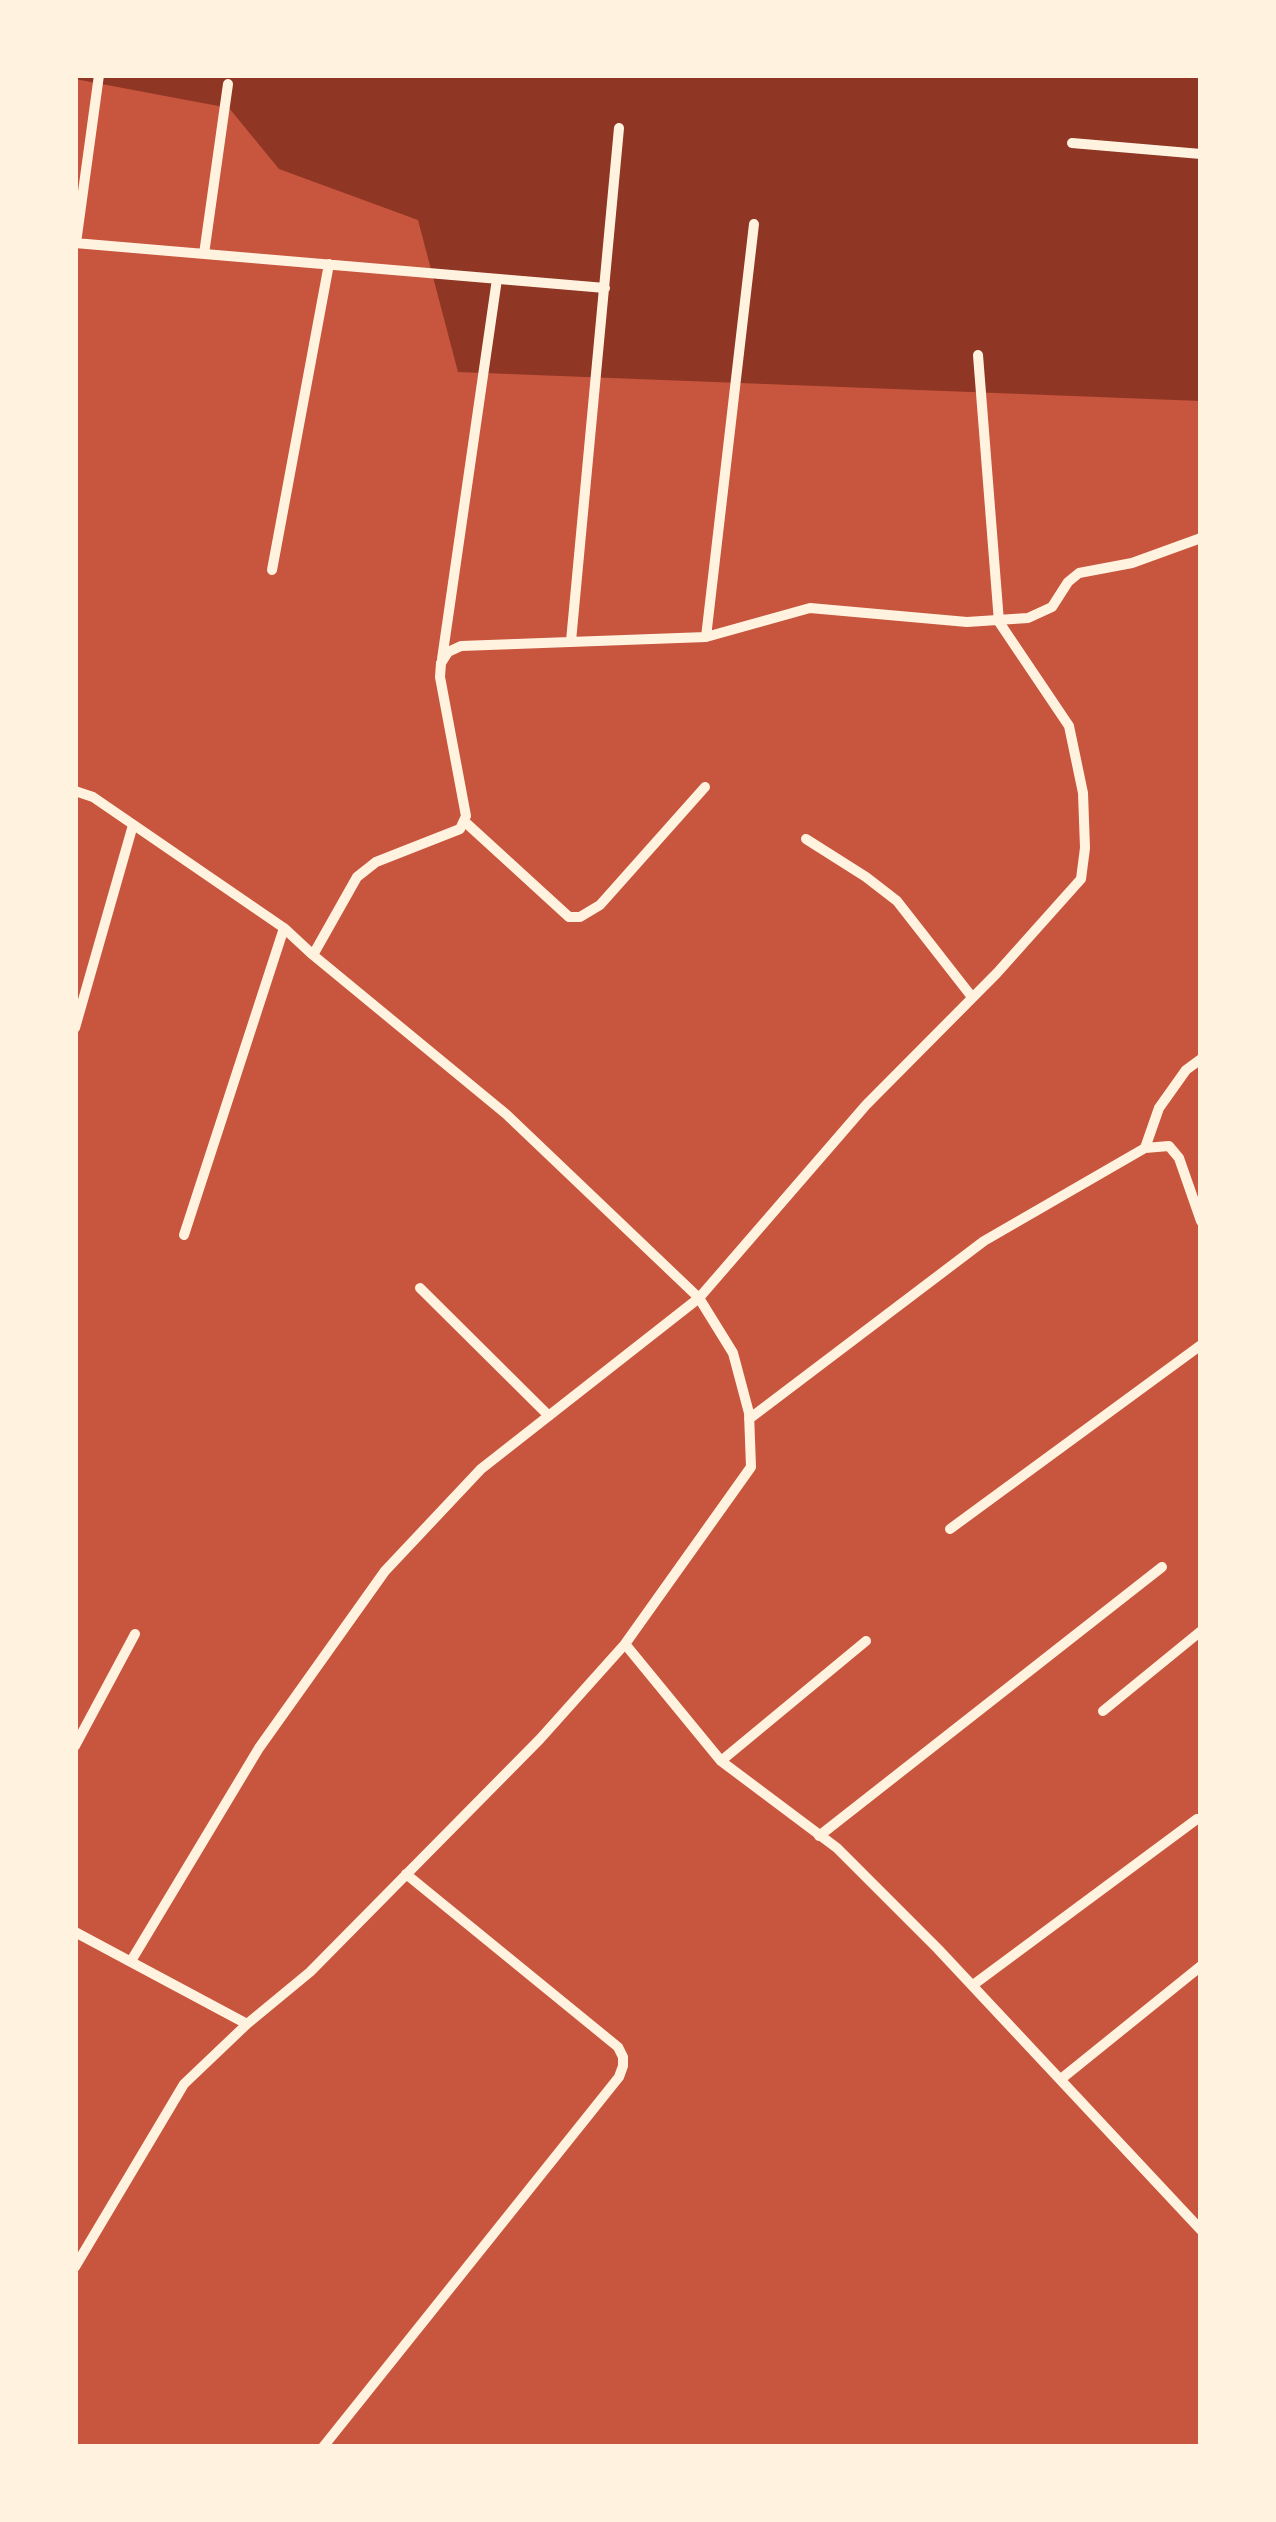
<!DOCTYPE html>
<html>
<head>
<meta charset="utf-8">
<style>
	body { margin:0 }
	#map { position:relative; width:1276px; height:2522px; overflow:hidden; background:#c8553d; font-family:"Varela Round",sans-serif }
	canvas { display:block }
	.frame { position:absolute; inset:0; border:78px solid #fff3e0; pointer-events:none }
</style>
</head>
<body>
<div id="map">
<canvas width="1276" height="2522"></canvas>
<div class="frame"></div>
</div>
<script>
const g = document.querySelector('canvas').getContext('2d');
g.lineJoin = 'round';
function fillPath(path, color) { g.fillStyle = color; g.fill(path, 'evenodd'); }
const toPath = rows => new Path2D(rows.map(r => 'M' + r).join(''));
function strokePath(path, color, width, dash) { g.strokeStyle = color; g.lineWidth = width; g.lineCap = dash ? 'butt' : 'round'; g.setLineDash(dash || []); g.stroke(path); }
fillPath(toPath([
	[75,75,1201,75,1201,401,458,372,418,220,279,169,229,108,75,79]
]), '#8f3625');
strokePath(toPath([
	[1072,143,1201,154],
	[75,243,605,288],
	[76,243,99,75],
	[204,254,228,84],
	[272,570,329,264],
	[706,637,754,224],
	[571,641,619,128],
	[442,659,497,279],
	[75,791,93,797,284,928,313,955,506,1114,699,1298,733,1353,749,1413,751,1467,625,1644,540,1739,310,1972,247,2024,184,2084,75,2267],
	[464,821,569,917,580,917,600,905,705,787],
	[806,839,866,877,897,901,972,997],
	[313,955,357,877,376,862,460,829,466,816,440,677,441,663,448,652,461,646,706,637,810,608,967,622,1028,618,1052,607,1068,582,1079,573,1132,563,1201,538],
	[75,1028,133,825],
	[1145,1148,1159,1108,1186,1070,1201,1059],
	[184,1235,284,928],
	[420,1288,549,1416],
	[749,1419,984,1241,1145,1148,1169,1146,1179,1158,1201,1221],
	[950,1529,1201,1345],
	[625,1644,721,1761,837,1848,938,1949,1201,2230],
	[1103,1711,1201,1631],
	[75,1746,135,1634],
	[721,1761,866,1641],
	[819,1836,1162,1567],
	[75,1932,247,2024],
	[131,1961,259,1748,385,1571,481,1469,699,1298,866,1105,997,973,1081,879,1085,848,1083,793,1069,726,999,622,978,355],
	[973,1985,1197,1819],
	[1061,2079,1201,1966],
	[323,2447,619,2077,623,2066,623,2057,618,2047,406,1874]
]), '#fff3e0', 10);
</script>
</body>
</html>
